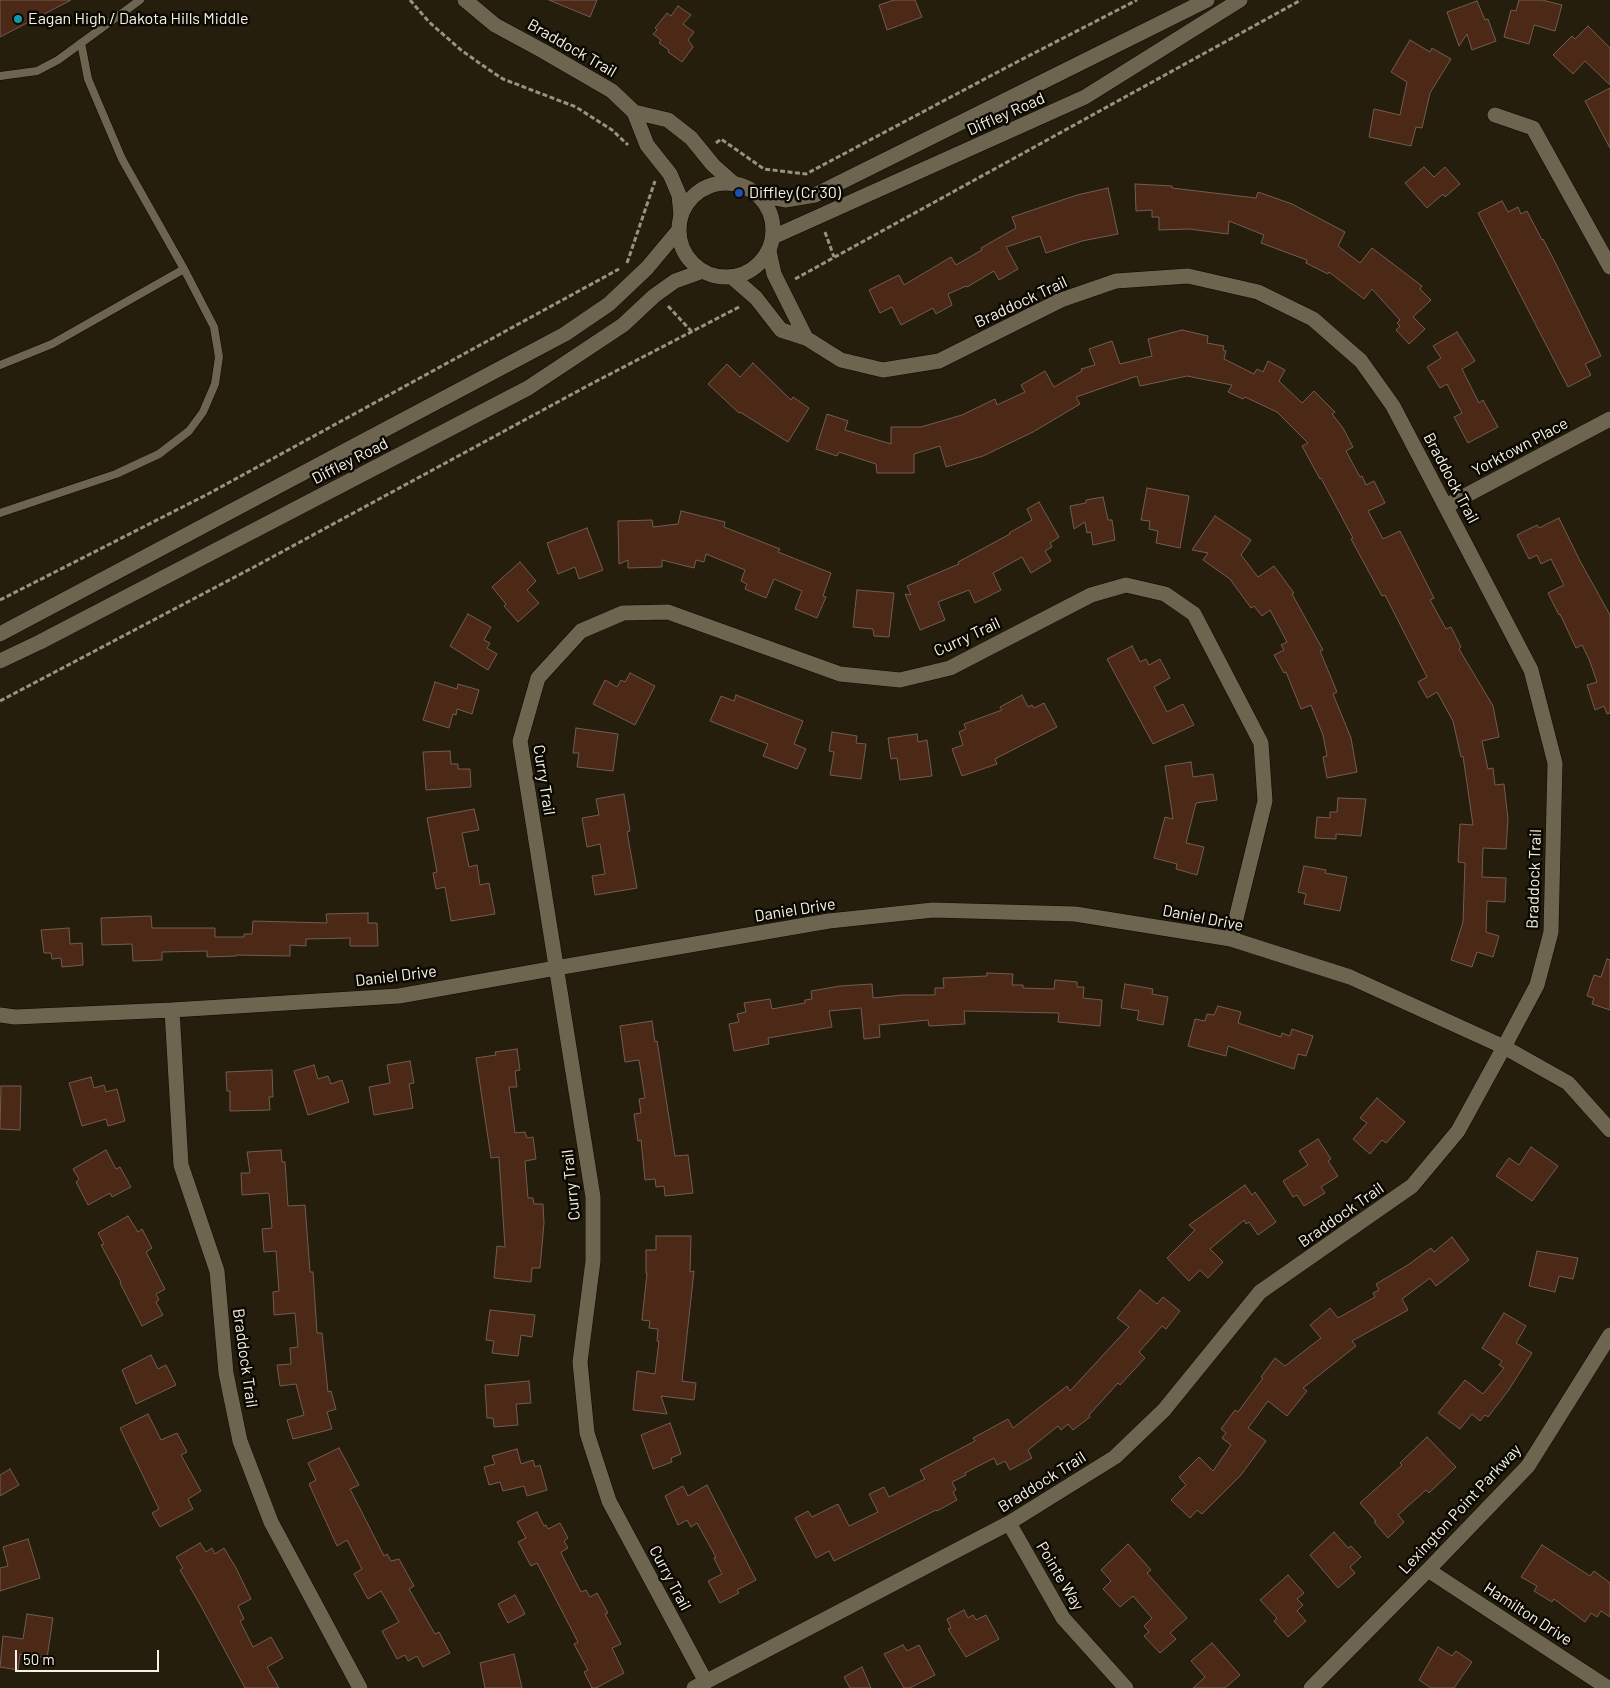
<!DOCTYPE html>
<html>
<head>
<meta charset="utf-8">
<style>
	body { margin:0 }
	#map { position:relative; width:1610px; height:1688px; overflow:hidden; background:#261e0c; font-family:Barlow,sans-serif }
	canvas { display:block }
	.scale { position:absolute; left:15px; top:1650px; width:144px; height:22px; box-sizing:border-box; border:2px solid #f7f2e6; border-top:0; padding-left:6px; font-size:15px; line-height:18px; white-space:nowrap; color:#f7f2e6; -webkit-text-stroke:4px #0c0903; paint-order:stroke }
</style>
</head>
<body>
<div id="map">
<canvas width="1610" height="1688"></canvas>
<div class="scale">50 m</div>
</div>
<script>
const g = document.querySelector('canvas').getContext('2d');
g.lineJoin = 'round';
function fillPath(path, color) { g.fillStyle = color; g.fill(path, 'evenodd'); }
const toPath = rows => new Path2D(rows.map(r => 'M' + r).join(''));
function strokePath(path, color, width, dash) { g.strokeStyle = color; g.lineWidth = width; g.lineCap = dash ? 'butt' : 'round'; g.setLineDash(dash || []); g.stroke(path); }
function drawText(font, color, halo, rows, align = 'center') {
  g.font = font + ' Barlow,sans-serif'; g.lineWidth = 5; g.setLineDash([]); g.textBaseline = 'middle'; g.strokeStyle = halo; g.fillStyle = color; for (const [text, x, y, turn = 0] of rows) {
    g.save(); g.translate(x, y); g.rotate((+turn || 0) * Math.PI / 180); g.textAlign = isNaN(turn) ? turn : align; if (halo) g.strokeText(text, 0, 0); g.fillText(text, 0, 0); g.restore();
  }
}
const building = toPath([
	[0,0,71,0,0,37,0,0],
	[549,0,597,0,590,17,549,0],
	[894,0,915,0,922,17,887,30,879,5,894,0],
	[1519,0,1542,0,1562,5,1555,31,1534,25,1529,44,1504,37,1511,10,1516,11,1519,0],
	[1477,1,1485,20,1488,19,1496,41,1472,50,1467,34,1459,46,1447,12,1477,1],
	[678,6,691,15,683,24,694,32,688,40,693,47,682,62,668,52,669,50,659,43,661,40,653,34,657,30,655,28,667,13,671,16,678,6],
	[1588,26,1610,48,1610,85,1585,61,1573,74,1553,55,1572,36,1575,39,1588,26],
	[1410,40,1430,52,1432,48,1451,59,1430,93,1422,128,1416,127,1411,146,1369,137,1374,109,1400,115,1407,82,1391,72,1410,40],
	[1610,88,1610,148,1585,101,1610,88],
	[1424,167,1434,177,1445,167,1460,184,1445,197,1443,194,1427,208,1405,183,1424,167],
	[1135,184,1172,186,1172,188,1256,198,1258,192,1292,204,1345,232,1338,246,1360,263,1372,248,1422,286,1420,289,1431,300,1413,317,1425,329,1409,344,1396,330,1400,326,1397,323,1400,320,1372,289,1364,299,1329,272,1328,274,1306,263,1307,260,1261,243,1264,235,1229,221,1228,234,1189,229,1159,230,1159,217,1152,217,1152,210,1136,211,1135,184],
	[1108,188,1118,234,1082,241,1046,253,1040,236,1006,247,1018,269,999,280,994,271,967,287,966,286,948,294,952,305,936,314,933,308,901,325,892,307,880,313,869,290,899,275,904,285,951,257,956,265,982,250,981,248,1016,228,1012,217,1077,195,1108,188],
	[1502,201,1508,212,1518,207,1521,214,1527,211,1542,240,1543,239,1555,262,1601,356,1585,364,1591,375,1568,387,1478,213,1502,201],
	[1182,330,1208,336,1207,343,1224,346,1223,350,1226,351,1224,359,1254,374,1257,369,1263,372,1268,361,1285,370,1279,381,1302,403,1314,391,1335,412,1332,414,1343,428,1353,447,1346,451,1360,477,1362,476,1366,485,1374,481,1385,503,1368,511,1383,539,1400,531,1434,598,1430,600,1446,629,1451,627,1461,647,1459,649,1493,706,1499,737,1482,741,1488,769,1493,768,1495,785,1504,784,1508,819,1506,849,1483,848,1482,877,1506,878,1505,902,1487,901,1486,932,1499,936,1493,957,1477,952,1472,967,1451,960,1463,922,1465,863,1458,862,1460,824,1473,825,1463,756,1461,757,1453,721,1437,692,1427,698,1418,682,1427,677,1385,595,1382,596,1351,539,1353,538,1321,478,1320,479,1302,446,1308,443,1277,412,1245,397,1243,399,1228,392,1232,385,1187,376,1140,386,1137,376,1076,397,1080,404,1033,432,983,456,946,467,940,446,914,454,914,473,877,473,876,464,839,452,837,456,816,449,827,414,848,421,845,430,891,444,891,427,921,427,962,415,995,399,997,405,1025,392,1021,385,1045,371,1054,387,1082,371,1081,369,1095,365,1089,349,1112,341,1120,364,1152,356,1148,339,1182,330],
	[1457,332,1475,361,1462,369,1479,403,1483,400,1498,427,1468,443,1454,417,1462,413,1447,384,1440,388,1427,367,1441,358,1433,346,1457,332],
	[753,363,791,400,793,397,809,408,788,442,740,412,739,413,708,384,727,364,740,377,753,363],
	[1147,488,1189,496,1180,548,1156,543,1158,531,1149,529,1150,521,1141,520,1147,488],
	[1103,497,1108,520,1112,520,1115,540,1093,545,1091,532,1087,533,1085,522,1074,529,1070,506,1086,503,1086,500,1103,497],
	[1039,502,1059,537,1050,543,1052,547,1045,551,1051,561,1031,573,1022,557,993,573,1001,590,975,603,969,590,938,602,945,620,920,630,905,594,911,595,907,586,959,564,958,562,1010,534,1009,533,1032,520,1027,509,1039,502],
	[681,511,725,522,724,527,780,549,778,552,831,573,823,596,826,597,817,618,795,609,802,591,774,579,766,598,745,589,747,584,741,581,745,570,706,554,704,562,696,560,694,568,662,560,662,567,628,568,628,560,619,564,618,521,652,520,653,527,678,524,681,511],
	[1215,516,1251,540,1241,555,1258,577,1274,566,1294,593,1292,594,1323,650,1320,651,1337,692,1333,694,1351,738,1357,772,1327,778,1323,757,1327,756,1323,735,1311,705,1301,709,1286,672,1284,673,1274,655,1284,650,1281,645,1287,642,1270,610,1262,616,1254,606,1251,608,1230,579,1203,560,1208,553,1192,550,1215,516],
	[1559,518,1580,561,1610,615,1610,713,1607,714,1604,706,1595,710,1587,685,1597,682,1589,659,1582,645,1576,648,1560,614,1559,615,1548,593,1564,585,1551,559,1541,564,1537,555,1529,559,1517,535,1537,525,1539,528,1559,518],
	[587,528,603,570,579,579,575,567,558,574,547,543,587,528],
	[520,562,536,581,527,590,539,603,518,622,504,606,506,604,492,587,520,562],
	[857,590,894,593,889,637,874,636,873,629,853,627,857,590],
	[468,614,491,627,484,640,490,643,487,648,497,654,488,670,450,646,468,614],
	[1132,646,1140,662,1146,659,1149,665,1160,659,1170,678,1154,687,1167,712,1183,704,1194,725,1153,744,1107,659,1132,646],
	[630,673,655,686,635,725,593,704,605,680,617,687,621,680,625,682,630,673],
	[435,682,457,689,458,684,479,690,472,714,457,709,456,715,453,714,449,728,423,720,435,682],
	[736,695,803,721,794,744,806,749,797,769,763,756,768,744,710,721,721,696,734,701,736,695],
	[1022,695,1028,707,1032,705,1034,708,1044,703,1057,727,995,759,997,764,962,776,952,749,963,745,959,732,966,729,964,724,1002,710,1000,707,1022,695],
	[576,728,618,734,613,771,577,767,579,753,573,753,576,728],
	[832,732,857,736,856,743,866,744,861,779,830,775,834,752,829,751,832,732],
	[917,734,918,742,927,740,932,776,900,780,897,758,891,759,888,738,917,734],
	[450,751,451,764,458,764,458,769,470,769,471,787,426,790,423,752,450,751],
	[1191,762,1193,777,1213,774,1217,800,1196,803,1186,843,1204,847,1197,875,1176,869,1177,864,1154,858,1165,817,1173,819,1165,766,1191,762],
	[624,794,630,831,627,832,637,888,595,895,592,876,605,874,600,844,587,847,582,818,599,815,596,799,624,794],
	[1338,798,1366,799,1361,836,1336,834,1336,839,1315,838,1317,817,1330,818,1330,812,1337,812,1338,798],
	[474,809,479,830,462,833,469,867,477,865,480,885,489,883,495,914,451,921,445,887,436,889,433,873,437,872,427,818,474,809],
	[1304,866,1326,870,1325,873,1347,877,1340,911,1304,904,1306,894,1298,892,1304,866],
	[368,913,368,923,377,923,378,946,350,946,350,938,306,939,306,946,290,945,290,956,236,955,236,956,207,957,207,951,162,952,162,960,133,961,132,944,102,945,101,918,151,916,152,928,215,928,215,937,244,937,244,934,252,934,253,921,327,923,326,914,368,913],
	[69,928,70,944,82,943,83,965,62,967,61,958,52,959,51,953,44,953,41,930,69,928],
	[1607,959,1610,960,1610,1010,1592,1004,1594,998,1587,996,1594,975,1601,977,1607,959],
	[987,973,1013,974,1012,985,1023,985,1023,988,1054,989,1055,980,1077,982,1077,987,1084,987,1083,998,1102,1000,1100,1026,1058,1022,1059,1013,964,1011,965,1024,929,1026,928,1020,879,1025,880,1037,864,1039,861,1008,829,1011,832,1027,768,1038,769,1044,734,1051,729,1024,739,1022,737,1014,746,1012,744,1003,770,999,772,1009,805,1003,805,1000,812,999,811,991,840,986,872,984,873,998,903,995,935,995,935,988,944,988,943,978,987,976,987,973],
	[1125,984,1153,989,1152,994,1168,997,1163,1025,1137,1020,1139,1011,1121,1008,1125,984],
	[1218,1006,1241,1012,1238,1023,1281,1037,1282,1033,1290,1036,1292,1029,1313,1036,1306,1056,1298,1054,1294,1069,1228,1046,1226,1056,1188,1046,1195,1019,1205,1021,1207,1014,1214,1015,1218,1006],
	[652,1021,655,1042,657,1041,675,1156,688,1155,693,1193,665,1196,664,1186,656,1187,655,1179,645,1180,641,1140,638,1141,634,1114,641,1113,639,1099,645,1098,639,1060,625,1062,620,1026,652,1021],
	[517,1049,520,1070,515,1071,517,1087,509,1087,515,1133,525,1132,527,1138,533,1137,536,1159,525,1161,528,1198,533,1198,534,1204,543,1204,544,1223,540,1268,532,1268,531,1282,494,1278,497,1246,505,1247,499,1157,491,1158,476,1058,496,1055,495,1052,517,1049],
	[410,1061,414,1083,409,1084,413,1108,374,1115,369,1087,390,1083,387,1065,410,1061],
	[314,1065,318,1079,328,1076,331,1084,342,1080,349,1102,308,1115,294,1071,314,1065],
	[272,1070,273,1097,269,1097,270,1110,230,1111,230,1091,227,1091,226,1072,272,1070],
	[91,1077,94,1088,104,1085,106,1092,117,1089,125,1121,108,1126,106,1119,82,1126,69,1083,91,1077],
	[1,1086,21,1086,20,1130,0,1129,1,1086],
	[1377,1098,1405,1122,1386,1143,1382,1140,1370,1154,1353,1139,1367,1123,1360,1118,1377,1098],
	[1318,1139,1331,1159,1328,1161,1338,1176,1321,1187,1325,1193,1304,1206,1297,1195,1293,1197,1283,1181,1308,1165,1299,1151,1318,1139],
	[1531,1147,1558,1166,1532,1201,1496,1176,1509,1158,1519,1165,1531,1147],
	[106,1150,116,1169,120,1167,131,1187,112,1197,110,1193,88,1205,76,1182,79,1179,73,1169,106,1150],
	[281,1150,282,1162,285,1162,288,1206,305,1205,310,1272,313,1272,317,1333,322,1333,328,1392,331,1391,336,1409,327,1412,332,1429,293,1439,287,1420,304,1415,296,1384,280,1386,277,1365,291,1364,290,1348,298,1347,295,1313,274,1315,273,1292,279,1291,276,1251,264,1252,262,1229,272,1228,269,1193,242,1195,241,1173,250,1173,247,1152,281,1150],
	[1245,1185,1252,1195,1255,1192,1276,1222,1258,1235,1249,1222,1246,1224,1244,1220,1210,1249,1223,1262,1208,1278,1200,1270,1189,1281,1167,1258,1195,1230,1189,1225,1245,1185],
	[128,1216,138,1232,142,1229,152,1248,146,1252,165,1289,156,1294,159,1300,156,1302,163,1315,142,1326,120,1283,121,1282,101,1245,104,1244,98,1233,128,1216],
	[656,1236,691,1236,690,1272,694,1271,682,1381,696,1383,694,1400,661,1396,667,1414,633,1410,637,1371,655,1374,659,1341,657,1341,658,1329,649,1328,650,1321,642,1320,647,1273,646,1273,646,1250,656,1250,656,1236],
	[1452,1237,1469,1260,1436,1286,1430,1278,1402,1299,1408,1310,1352,1341,1356,1346,1303,1388,1307,1391,1287,1416,1268,1401,1248,1428,1266,1441,1241,1475,1202,1514,1197,1510,1190,1518,1171,1500,1186,1485,1179,1477,1199,1457,1213,1471,1231,1445,1222,1438,1226,1433,1221,1429,1235,1410,1238,1412,1263,1378,1261,1377,1275,1358,1285,1366,1321,1338,1310,1325,1330,1308,1338,1318,1375,1297,1373,1293,1379,1290,1376,1284,1408,1265,1431,1248,1434,1252,1452,1237],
	[1537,1251,1578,1258,1573,1279,1559,1276,1555,1292,1529,1286,1537,1251],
	[1140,1290,1157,1304,1163,1297,1180,1311,1166,1329,1162,1326,1139,1352,1145,1358,1120,1385,1118,1383,1089,1415,1090,1417,1073,1430,1068,1424,1061,1430,1058,1426,1028,1450,1032,1458,1010,1470,1005,1461,997,1465,994,1458,965,1473,966,1475,952,1482,956,1490,953,1492,957,1500,937,1511,936,1510,834,1561,829,1551,816,1558,795,1518,808,1511,812,1517,838,1504,849,1526,878,1512,869,1494,884,1487,889,1497,925,1479,920,1470,975,1441,973,1438,1008,1419,1013,1428,1067,1386,1070,1391,1129,1327,1117,1318,1140,1290],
	[490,1310,535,1315,532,1337,521,1335,518,1356,492,1353,494,1341,486,1340,490,1310],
	[1504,1313,1526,1326,1516,1343,1532,1353,1508,1391,1488,1417,1485,1415,1480,1421,1472,1414,1460,1429,1438,1413,1465,1380,1483,1394,1504,1368,1499,1365,1502,1361,1482,1348,1504,1313],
	[151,1355,158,1369,166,1365,176,1385,136,1404,122,1370,151,1355],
	[529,1381,531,1403,516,1404,518,1425,494,1427,493,1418,487,1418,485,1385,529,1381],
	[148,1414,161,1440,177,1433,187,1452,181,1455,201,1491,188,1499,193,1509,160,1527,152,1513,159,1509,120,1428,148,1414],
	[670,1423,681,1454,671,1458,672,1462,653,1469,641,1435,670,1423],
	[1427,1437,1456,1467,1429,1493,1426,1490,1398,1515,1404,1522,1388,1538,1374,1522,1376,1521,1360,1503,1402,1465,1400,1463,1427,1437],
	[339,1448,359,1485,350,1489,384,1556,387,1554,391,1561,399,1559,414,1586,409,1589,435,1634,439,1632,450,1653,423,1667,417,1656,408,1661,405,1655,397,1659,382,1631,399,1622,381,1591,368,1599,354,1574,362,1569,347,1540,337,1546,309,1484,316,1480,308,1463,339,1448],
	[517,1449,521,1464,533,1460,535,1467,540,1465,547,1490,527,1496,524,1486,503,1491,500,1482,489,1485,484,1467,495,1464,492,1456,517,1449],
	[10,1469,19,1485,0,1496,0,1475,10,1469],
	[707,1485,756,1580,737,1590,739,1593,720,1603,708,1581,722,1574,714,1558,716,1557,697,1523,691,1527,687,1520,678,1525,665,1496,683,1486,688,1496,707,1485],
	[537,1512,544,1526,546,1525,548,1529,560,1523,568,1538,564,1541,568,1548,561,1552,562,1555,581,1592,586,1590,590,1597,597,1593,608,1613,605,1614,621,1644,612,1648,624,1673,596,1688,592,1688,584,1672,588,1670,574,1644,578,1642,537,1563,531,1566,518,1542,526,1538,517,1522,537,1512],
	[1334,1532,1348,1548,1351,1546,1361,1557,1350,1567,1355,1573,1338,1588,1310,1555,1334,1532],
	[28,1539,40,1578,0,1591,0,1568,8,1566,3,1547,28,1539],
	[200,1543,206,1552,212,1548,215,1554,224,1548,236,1568,251,1599,238,1606,244,1619,240,1621,253,1647,271,1637,283,1658,267,1667,279,1688,245,1688,201,1606,180,1570,183,1568,176,1557,200,1543],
	[1128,1544,1151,1570,1147,1573,1187,1618,1170,1633,1176,1639,1160,1653,1144,1636,1149,1632,1144,1626,1152,1618,1133,1596,1120,1607,1103,1589,1111,1581,1101,1570,1128,1544],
	[1542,1545,1590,1576,1594,1571,1610,1583,1610,1617,1601,1611,1597,1617,1591,1613,1585,1622,1554,1599,1552,1602,1534,1591,1537,1586,1521,1577,1542,1545],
	[1288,1575,1304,1593,1297,1599,1303,1605,1297,1611,1306,1621,1288,1637,1274,1621,1277,1618,1260,1600,1288,1575],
	[515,1595,525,1614,508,1623,498,1604,515,1595],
	[964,1610,968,1618,973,1615,976,1620,986,1615,999,1639,966,1657,948,1629,951,1628,947,1619,964,1610],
	[27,1614,53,1618,47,1658,20,1654,18,1670,0,1667,3,1636,23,1639,27,1614],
	[1212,1643,1240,1675,1225,1688,1193,1688,1205,1677,1191,1661,1212,1643],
	[903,1645,907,1651,919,1645,935,1675,910,1688,904,1688,884,1654,903,1645],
	[1438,1647,1452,1656,1456,1651,1472,1662,1454,1688,1431,1688,1419,1680,1438,1647],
	[514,1654,522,1688,485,1688,480,1663,514,1654],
	[862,1667,871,1688,850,1688,844,1677,862,1667]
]);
fillPath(building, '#4c2817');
strokePath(building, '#725c52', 1);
const service = toPath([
	[0,76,37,71,58,60,140,0],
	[0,365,52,344,184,269,122,159,88,79,81,43],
	[0,513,116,474,159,454,189,431,203,412,215,384,219,357,214,327,184,269]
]);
const minor = toPath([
	[1495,115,1533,128,1610,267],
	[769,251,774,274,806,338],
	[1446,506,1610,419],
	[172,1010,181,1165,217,1271,226,1373,240,1441,271,1522,360,1688],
	[0,1015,15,1017,172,1010,399,996,556,968,829,921,933,910,1075,914,1231,939,1350,977,1504,1047,1568,1083,1610,1130],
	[1009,1523,1063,1618,1126,1688],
	[1428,1570,1608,1688],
	[706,1682,609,1501,587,1433,580,1362,593,1261,593,1197,520,741,538,678,581,631,623,613,668,612,840,674,900,680,950,668,1091,595,1126,585,1165,594,1194,614,1261,743,1265,801,1231,939],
	[694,1688,1009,1523,1115,1457,1164,1410,1260,1292,1412,1186,1458,1131,1504,1047,1537,985,1551,932,1555,763,1531,670,1393,406,1361,361,1313,319,1258,292,1188,276,1116,281,1061,300,939,361,883,370,841,360,806,338,781,330,756,298,732,277],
	[1311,1688,1428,1570,1528,1466,1610,1335]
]);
const tertiary = toPath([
	[465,0,495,25,543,51,612,91,634,112,647,145,670,174,679,195,681,215],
	[634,112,668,120,691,138,713,165,732,182]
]);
const secondary = toPath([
	'679 230a47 47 0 1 1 94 0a47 47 0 1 1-94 0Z',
	[759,195,785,200,815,195,1207,0],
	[773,237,1085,97,1240,0],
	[0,634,565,334,609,304,647,268,678,231],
	[0,661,40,642,528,388,623,325,654,296,675,281,703,271]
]);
strokePath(service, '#0f0800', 9);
strokePath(minor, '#0f0800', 16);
strokePath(tertiary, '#0f0800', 16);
strokePath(secondary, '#0f0800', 16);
strokePath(toPath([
	[410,0,429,22,461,50,482,65,503,79,576,107,612,130,628,145],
	[716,143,721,139,764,169,806,174,1011,65,1137,0],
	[825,232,834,257],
	[627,263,655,181],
	[795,279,1301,0],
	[668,306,692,332],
	[0,600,208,494,619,269],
	[0,701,254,567,589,385,741,306]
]), '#989283', 3, [5, 2.5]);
strokePath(service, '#6e6550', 8);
strokePath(minor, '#6e6550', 15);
strokePath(tertiary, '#6e6550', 15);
strokePath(secondary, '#6e6550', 15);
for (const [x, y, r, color] of [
	[18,19,5,"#0f9aa8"],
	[739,193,5,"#1a4fb4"]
]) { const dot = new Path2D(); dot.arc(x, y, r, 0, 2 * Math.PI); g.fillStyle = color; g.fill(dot); strokePath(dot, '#0c0903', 2); }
drawText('16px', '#f7f2e6', '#0c0903', [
	["Eagan High / Dakota Hills Middle",28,19],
	["Diffley (Cr 30)",749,193]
], 'left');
drawText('16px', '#f7f2e6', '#0c0903', [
	["Braddock Trail",572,48,30],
	["Diffley Road",1006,114,-24],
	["Braddock Trail",1021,302,-25],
	["Yorktown Place",1520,447,-28],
	["Diffley Road",350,461,-27],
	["Braddock Trail",1451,478,62],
	["Curry Trail",967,637,-25],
	["Curry Trail",544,780,81],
	["Braddock Trail",1534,879,-88],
	["Daniel Drive",795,910,-9],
	["Daniel Drive",1203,918,11],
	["Daniel Drive",396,976,-7],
	["Curry Trail",571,1185,-96],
	["Braddock Trail",1341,1215,-35],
	["Braddock Trail",245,1358,82],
	["Braddock Trail",1042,1482,-32],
	["Lexington Point Parkway",1460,1509,-47],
	["Pointe Way",1060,1576,59],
	["Curry Trail",670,1578,62],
	["Hamilton Drive",1528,1614,33]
]);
</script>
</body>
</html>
